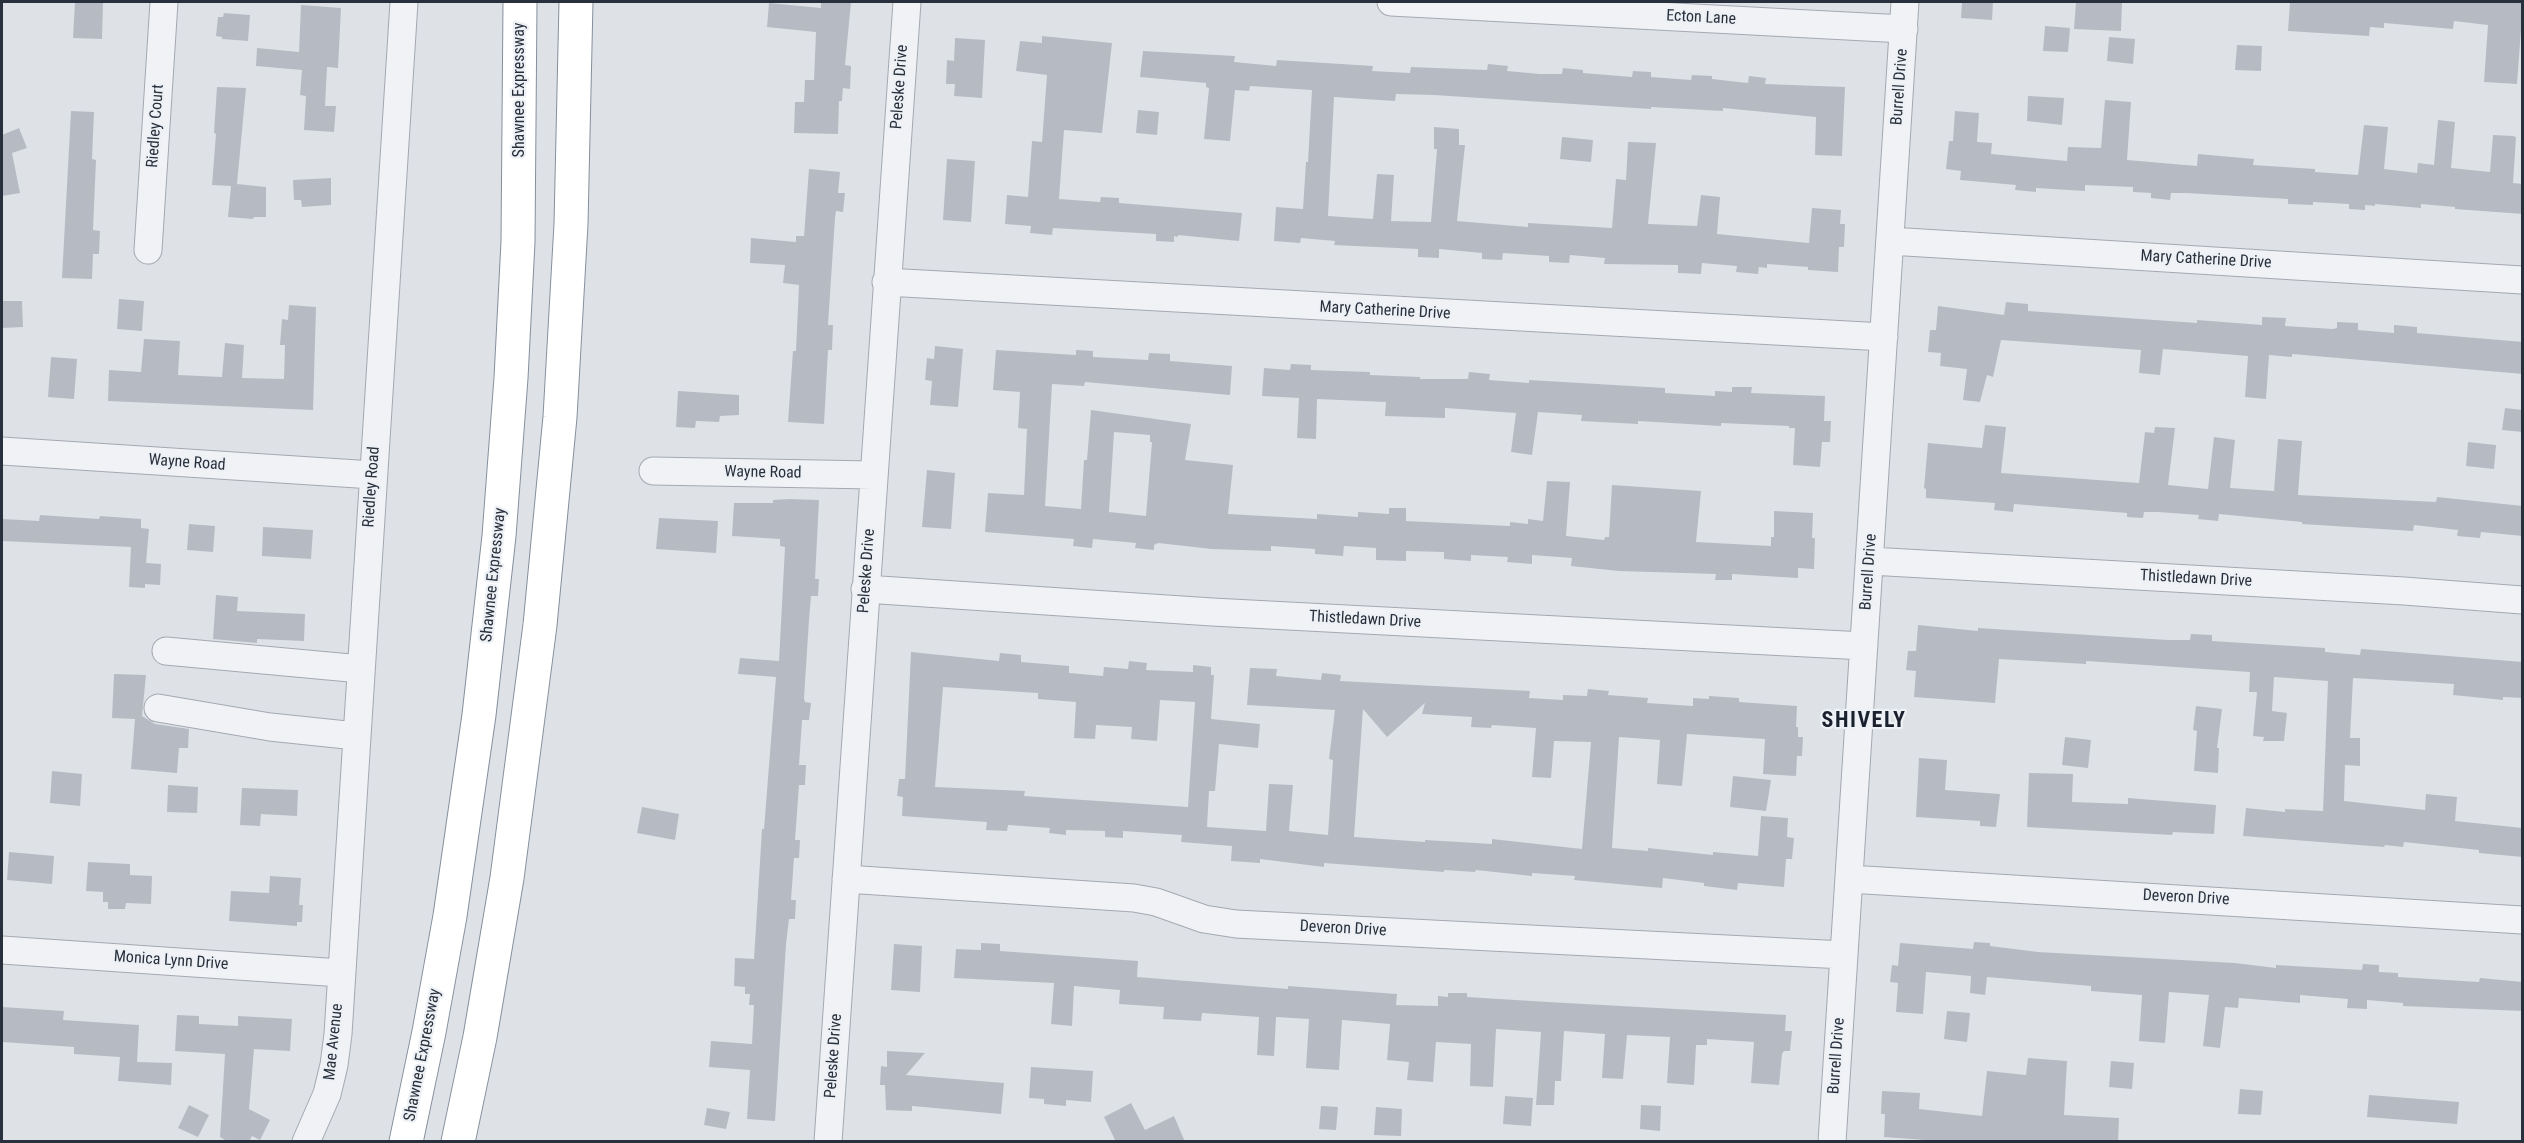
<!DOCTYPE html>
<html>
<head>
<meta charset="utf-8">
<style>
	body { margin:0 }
	#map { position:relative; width:2524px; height:1143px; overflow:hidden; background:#dee2e7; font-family:"Roboto Condensed",sans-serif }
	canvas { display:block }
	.frame { position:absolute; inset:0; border:3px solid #28303d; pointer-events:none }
</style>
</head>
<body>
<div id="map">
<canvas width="2524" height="1143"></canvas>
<div class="frame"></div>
</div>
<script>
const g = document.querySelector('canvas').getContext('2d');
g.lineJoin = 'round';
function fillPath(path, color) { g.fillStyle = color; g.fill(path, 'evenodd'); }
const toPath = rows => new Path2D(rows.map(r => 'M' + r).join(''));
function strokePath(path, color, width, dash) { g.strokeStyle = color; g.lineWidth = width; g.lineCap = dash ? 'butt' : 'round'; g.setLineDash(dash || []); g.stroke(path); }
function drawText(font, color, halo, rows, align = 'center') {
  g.font = font + ' "Roboto Condensed",sans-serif'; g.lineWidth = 4.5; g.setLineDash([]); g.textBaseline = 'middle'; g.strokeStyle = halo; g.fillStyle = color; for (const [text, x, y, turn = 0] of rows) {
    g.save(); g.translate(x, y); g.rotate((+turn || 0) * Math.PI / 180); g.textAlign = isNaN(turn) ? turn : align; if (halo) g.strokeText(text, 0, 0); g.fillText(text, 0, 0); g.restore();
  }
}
fillPath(toPath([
	[75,2,103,2,102,39,73,38],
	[821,2,851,2,845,65,851,66,850,89,843,88,842,101,839,101,838,134,794,133,795,102,804,102,805,80,814,80,816,32,767,27,769,3,821,8],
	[1962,2,1993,2,1992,20,1961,18],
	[2076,2,2122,2,2121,31,2074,29],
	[2290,2,2523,2,2517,84,2484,82,2488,25,2454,21,2453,29,2384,23,2384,28,2370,27,2369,36,2288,31],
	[301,5,341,8,338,68,327,67,325,106,336,106,334,132,304,130,306,96,300,95,302,70,256,66,257,48,299,52],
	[224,13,250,15,248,41,222,39,222,37,216,36,218,17,223,17],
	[2045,26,2070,28,2068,52,2043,51],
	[1042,36,1112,43,1102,133,1064,130,1059,199,1100,202,1101,197,1119,198,1119,203,1242,213,1239,241,1178,235,1178,237,1174,236,1174,242,1156,241,1156,234,1053,228,1052,235,1030,233,1031,226,1005,224,1007,195,1028,197,1032,141,1042,142,1047,75,1016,71,1020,41,1042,43],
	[2109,37,2135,39,2133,64,2107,61],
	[955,38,985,40,982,98,954,96,955,84,946,84,947,60,954,61],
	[2237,45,2262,46,2261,71,2235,70],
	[1143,51,1235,56,1234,62,1276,66,1277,60,1373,66,1372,71,1410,73,1411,67,1487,70,1488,64,1508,66,1507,71,1540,74,1562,74,1563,68,1583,70,1583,73,1632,77,1633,71,1651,72,1651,77,1691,80,1692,75,1712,76,1712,79,1748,83,1749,76,1766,78,1765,84,1845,87,1842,156,1815,155,1816,117,1723,108,1723,111,1651,107,1651,109,1434,95,1396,94,1395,101,1334,97,1328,216,1373,219,1377,174,1394,175,1391,221,1431,222,1437,149,1434,149,1434,127,1459,129,1459,145,1465,145,1457,221,1528,227,1528,223,1612,228,1616,179,1626,180,1628,142,1656,143,1648,224,1697,226,1701,195,1720,197,1717,234,1809,243,1812,208,1841,210,1840,224,1845,224,1844,247,1839,247,1838,272,1808,270,1808,267,1767,264,1767,268,1759,267,1758,274,1736,272,1737,266,1702,263,1701,274,1678,273,1678,265,1604,264,1605,258,1570,255,1569,263,1549,262,1549,256,1503,253,1502,260,1482,259,1482,253,1439,249,1439,258,1418,257,1418,249,1334,245,1335,241,1301,238,1300,243,1274,241,1276,207,1303,209,1306,162,1308,162,1312,90,1250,86,1249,91,1235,90,1230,141,1204,139,1209,88,1206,87,1206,83,1140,77],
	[217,87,246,88,237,184,266,187,266,217,254,217,253,219,228,217,231,186,212,185,216,134,214,133],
	[2028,96,2064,98,2062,125,2027,121],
	[2105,100,2131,102,2127,160,2197,166,2198,154,2254,159,2253,165,2315,169,2315,172,2358,175,2364,125,2388,127,2384,169,2417,173,2418,163,2434,165,2438,120,2455,122,2451,168,2490,172,2493,135,2513,136,2516,137,2513,183,2523,184,2523,214,2455,209,2455,207,2421,204,2421,208,2375,204,2375,206,2365,205,2365,210,2349,209,2349,204,2313,202,2313,205,2288,204,2288,199,2186,193,2171,193,2170,200,2151,198,2151,193,2133,192,2133,187,2085,185,2085,191,2036,188,2036,192,2015,190,2016,185,1960,180,1961,171,1946,169,1949,141,1953,141,1955,111,1979,113,1977,142,1992,143,1991,154,2067,161,2068,147,2101,148],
	[1138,110,1159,112,1157,135,1136,133],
	[71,111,94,112,92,159,96,160,93,230,100,231,99,254,93,254,92,279,62,278],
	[19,128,27,148,12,153,20,193,2,196,2,135],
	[1562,137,1593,140,1591,162,1560,159],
	[947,159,975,161,971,222,943,220],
	[809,169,840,172,838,193,845,193,843,212,836,211,835,218,828,325,833,325,832,350,828,350,824,424,788,422,793,351,796,351,799,285,783,283,785,265,750,263,751,238,796,242,796,236,804,236],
	[331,178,331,205,302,207,301,200,294,200,293,180],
	[119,299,144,301,142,331,117,329],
	[2,301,22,301,23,327,2,328],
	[2006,302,2028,304,2028,311,2197,323,2197,320,2262,325,2262,317,2286,318,2285,326,2333,329,2337,328,2337,322,2358,323,2358,330,2394,333,2394,325,2417,327,2417,333,2523,342,2523,374,2292,354,2292,357,2269,355,2266,399,2245,397,2248,356,2163,349,2160,375,2139,373,2141,350,2001,340,1993,377,1987,375,1980,402,1963,400,1967,369,1940,366,1941,353,1928,352,1930,330,1936,330,1938,306,2004,315],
	[289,305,316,307,313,410,108,401,109,370,141,372,144,339,180,341,178,375,222,377,225,343,244,345,242,378,284,379,285,345,280,345,282,319,288,320],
	[935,346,963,349,958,407,930,405,932,381,925,380,927,358,934,359],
	[996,350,1076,355,1076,350,1093,351,1093,357,1148,360,1149,353,1170,354,1170,361,1232,366,1230,395,1085,382,1084,386,1052,384,1045,506,1081,509,1084,460,1087,460,1091,410,1191,424,1185,460,1233,465,1228,514,1317,519,1317,514,1358,517,1358,512,1389,514,1389,508,1406,508,1406,521,1510,526,1510,522,1528,524,1528,519,1543,521,1547,481,1570,482,1566,536,1604,540,1605,537,1609,537,1612,485,1701,491,1696,542,1771,546,1771,537,1774,537,1774,511,1813,513,1812,538,1815,538,1814,569,1798,568,1798,578,1732,574,1732,580,1715,580,1716,574,1619,571,1571,566,1572,558,1532,555,1532,564,1507,562,1508,557,1471,555,1471,561,1444,559,1444,552,1406,551,1406,561,1376,560,1376,548,1344,546,1343,556,1315,554,1315,549,1271,546,1271,551,1212,549,1158,543,1154,545,1154,550,1135,548,1136,543,1093,539,1092,548,1073,546,1074,539,985,532,988,493,1024,495,1027,429,1018,428,1020,392,993,390],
	[1114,432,1150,435,1150,442,1152,442,1146,516,1109,512],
	[51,357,77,359,74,399,48,397],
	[1291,364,1311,365,1311,370,1370,372,1370,375,1420,377,1420,379,1468,379,1469,372,1490,374,1489,380,1529,383,1529,380,1665,388,1665,393,1715,396,1715,391,1732,392,1732,387,1752,387,1751,393,1825,396,1824,421,1831,421,1830,442,1822,442,1820,467,1793,465,1795,428,1789,428,1789,426,1721,423,1721,426,1638,421,1638,424,1581,421,1582,415,1538,412,1532,455,1511,452,1516,413,1445,408,1445,418,1385,416,1386,402,1317,399,1316,439,1297,438,1299,398,1262,396,1264,368,1290,370],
	[678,391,739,395,739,415,720,416,719,422,696,421,695,428,676,427],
	[2505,408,2523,410,2523,432,2502,430],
	[1985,425,2006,427,2001,473,2139,483,2145,432,2154,433,2155,427,2175,428,2168,485,2208,489,2214,437,2235,440,2230,488,2274,491,2278,439,2302,441,2298,495,2436,502,2437,497,2523,506,2523,536,2481,532,2480,538,2457,536,2458,530,2414,525,2413,531,2302,524,2302,522,2219,514,2218,521,2198,519,2199,515,2158,512,2144,512,2143,518,2127,517,2127,513,2014,504,2013,512,1994,510,1995,503,1926,498,1926,489,1924,488,1928,443,1982,448],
	[2468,442,2496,445,2494,469,2466,466],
	[927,470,955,473,951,529,922,527],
	[789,499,819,500,815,579,819,579,818,596,811,596,809,620,804,698,805,702,811,703,809,720,802,720,799,765,806,765,805,785,799,785,795,840,800,840,799,858,794,858,791,900,796,900,795,919,789,919,786,944,775,1121,747,1119,750,1070,709,1067,711,1041,752,1044,754,1005,749,1005,750,994,745,994,745,987,734,986,735,958,754,959,762,829,764,829,776,677,738,674,740,658,779,661,785,547,780,546,780,539,732,536,734,503,773,503,773,500],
	[40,515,99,519,100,516,141,519,141,528,149,529,146,563,161,564,160,585,145,584,145,588,129,587,131,547,2,541,2,519,39,521],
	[659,518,718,521,716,553,656,549],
	[189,524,215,526,213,552,187,550],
	[263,527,313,530,311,559,262,556],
	[216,595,238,597,237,611,305,614,304,641,257,639,257,643,213,639],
	[1918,625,1978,631,1978,628,2168,640,2190,640,2191,634,2212,635,2212,641,2325,648,2325,652,2360,655,2361,649,2523,662,2523,698,2503,697,2503,700,2453,695,2454,684,2353,678,2350,738,2360,738,2360,766,2345,765,2344,801,2425,810,2426,794,2457,797,2455,821,2523,828,2523,857,2479,853,2479,850,2404,842,2403,847,2385,845,2384,847,2243,836,2246,808,2285,812,2285,809,2323,811,2328,681,2274,677,2272,711,2287,713,2284,741,2263,741,2264,737,2253,736,2257,692,2249,692,2250,672,2086,661,2086,664,1999,659,1995,703,1914,697,1916,671,1906,670,1908,651,1916,651],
	[911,652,999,661,1000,653,1021,655,1021,662,1069,666,1069,673,1103,676,1104,667,1128,669,1129,661,1147,663,1146,670,1193,672,1193,665,1211,667,1211,675,1214,675,1211,719,1260,724,1258,748,1219,744,1215,791,1209,791,1207,827,1266,831,1269,784,1293,785,1289,831,1328,835,1333,760,1329,759,1335,710,1247,705,1250,668,1277,669,1276,676,1321,680,1322,673,1341,675,1340,681,1530,691,1529,698,1563,700,1563,695,1587,696,1588,689,1609,691,1608,695,1648,698,1647,703,1693,706,1693,698,1709,699,1709,696,1739,698,1739,702,1797,706,1796,727,1798,727,1798,737,1803,737,1802,756,1797,756,1796,776,1763,774,1765,739,1687,734,1682,786,1657,784,1660,740,1619,737,1612,848,1648,851,1648,848,1713,855,1713,852,1758,856,1761,816,1788,818,1787,837,1794,838,1792,859,1786,859,1784,887,1738,883,1737,890,1704,886,1704,883,1663,878,1662,888,1574,880,1575,876,1532,873,1532,876,1476,870,1475,872,1444,870,1444,872,1324,863,1324,867,1260,859,1260,863,1231,861,1232,846,1181,842,1182,835,1123,831,1123,838,1105,837,1105,831,1066,830,1066,835,1049,833,1050,828,1008,825,1007,831,986,830,987,822,902,816,903,797,897,796,899,779,905,779],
	[943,687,1038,693,1038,699,1076,702,1074,738,1095,739,1096,725,1132,727,1131,739,1157,741,1160,700,1195,702,1188,807,1024,796,1025,791,935,787],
	[1425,703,1422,714,1472,717,1471,727,1491,728,1492,725,1536,728,1532,777,1551,778,1554,741,1591,742,1582,849,1492,839,1492,844,1425,840,1425,842,1354,837,1363,709,1387,737],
	[114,674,146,675,142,716,155,724,189,729,188,748,179,748,177,773,131,769,135,719,112,718],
	[2196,706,2222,709,2217,748,2219,748,2218,773,2194,771,2197,731,2193,730],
	[2065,737,2091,740,2088,768,2062,765],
	[1919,758,1947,760,1945,790,2000,794,1996,827,1980,826,1980,821,1916,817],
	[52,771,82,774,80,806,50,803],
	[2029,773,2073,774,2072,802,2128,804,2128,798,2216,805,2214,834,2173,832,2172,835,2027,827],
	[1733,776,1771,780,1766,811,1730,807],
	[168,785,198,787,197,813,167,812],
	[242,788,298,790,297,816,261,814,260,826,240,825],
	[642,807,679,814,675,840,637,833],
	[9,852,54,856,52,884,7,880],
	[88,862,130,864,130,875,152,876,151,904,126,903,125,909,108,909,108,902,103,902,103,892,86,891],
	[270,876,301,878,299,905,303,905,302,922,297,922,297,926,229,921,231,891,269,893],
	[1974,942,1990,943,1990,946,2038,952,2235,963,2276,968,2276,965,2362,970,2363,964,2379,965,2379,972,2398,973,2398,977,2479,982,2480,978,2523,982,2523,1011,2403,1006,2403,1003,2367,1000,2367,1009,2347,1008,2348,999,2300,995,2300,1003,2239,998,2238,1008,2225,1007,2220,1048,2203,1046,2209,995,2169,992,2165,1043,2139,1041,2142,995,2091,991,2091,986,1987,977,1985,995,1970,993,1971,976,1926,972,1923,1014,1896,1012,1898,983,1890,982,1892,965,1898,966,1900,943,1973,949],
	[981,943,1000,944,1000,951,1138,961,1137,977,1288,989,1288,986,1397,994,1396,1005,1438,1006,1438,996,1448,997,1448,993,1467,993,1467,997,1548,1002,1786,1015,1785,1031,1792,1031,1790,1051,1784,1051,1782,1054,1779,1085,1751,1083,1754,1042,1707,1039,1707,1045,1696,1045,1694,1085,1667,1083,1670,1037,1627,1035,1623,1079,1604,1078,1602,1078,1605,1034,1564,1031,1561,1081,1555,1081,1554,1105,1536,1105,1541,1032,1496,1029,1493,1087,1470,1086,1471,1044,1436,1042,1433,1082,1407,1080,1409,1062,1387,1060,1390,1024,1342,1020,1339,1070,1306,1068,1309,1019,1276,1017,1274,1056,1257,1055,1259,1017,1202,1013,1201,1021,1163,1019,1164,1007,1119,1004,1120,990,1074,986,1072,1026,1051,1024,1054,983,954,978,956,949,981,950],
	[894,944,922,946,920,992,891,990],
	[2,1007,64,1011,63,1020,139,1025,137,1062,172,1063,171,1085,118,1081,120,1057,74,1054,74,1047,2,1042],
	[1947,1011,1970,1013,1967,1042,1944,1039],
	[177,1015,199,1016,199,1024,238,1026,238,1016,292,1019,290,1051,254,1049,249,1109,270,1120,260,1140,252,1136,249,1142,228,1142,220,1137,225,1054,175,1051],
	[887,1051,925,1053,906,1075,1004,1083,1001,1114,912,1106,912,1111,886,1110,885,1085,880,1085,881,1066,887,1067],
	[2028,1058,2067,1061,2064,1115,2119,1118,2118,1142,1952,1142,1884,1137,1885,1114,1881,1114,1882,1091,1920,1093,1919,1109,1982,1116,1987,1071,2026,1075],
	[2111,1061,2134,1063,2132,1089,2109,1087],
	[1031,1067,1093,1071,1091,1102,1066,1100,1066,1106,1044,1104,1044,1099,1029,1098],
	[2240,1089,2263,1091,2261,1115,2238,1114],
	[2369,1095,2459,1102,2457,1124,2367,1117],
	[1505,1096,1533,1098,1531,1126,1503,1124],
	[1131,1103,1145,1130,1174,1116,1185,1142,1116,1142,1104,1117],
	[189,1105,209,1115,198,1137,178,1128],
	[1641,1105,1661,1106,1660,1131,1640,1129],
	[1321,1106,1338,1107,1336,1130,1319,1129],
	[1376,1107,1402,1109,1401,1136,1374,1135],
	[707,1108,730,1112,726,1129,704,1125]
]), '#b6bbc3');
const minor = toPath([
	[1391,2,1904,29],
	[1890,241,2522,280],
	[148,250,164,2],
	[886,282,1884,337],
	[2,451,373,475],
	[653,471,873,475],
	[1870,561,2404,591,2522,600],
	[865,589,1212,612,1864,646],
	[166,651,361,669],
	[158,708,270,727,356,736],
	[846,879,1134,898,1156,902,1204,919,1236,924,1844,955],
	[1849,879,2522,920],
	[2,950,341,973],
	[306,1142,327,1094,334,1065,338,1034,404,2],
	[828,1142,907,2],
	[1832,1142,1905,2]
]);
const highway = toPath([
	[406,1142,429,1032,450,916,479,715,499,536,511,378,518,242,520,2],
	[458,1142,480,1037,507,878,540,625,560,417,571,224,576,2]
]);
strokePath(minor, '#a4a9b1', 29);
strokePath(highway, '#86909d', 35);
strokePath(minor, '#f1f2f6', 27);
strokePath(highway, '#fff', 33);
drawText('16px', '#28303d', '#edf1f5', [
	["Ecton Lane",1701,18,3],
	["Peleske Drive",900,87,-86],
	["Burrell Drive",1900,87,-86],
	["Shawnee Expressway",520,90,-90],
	["Riedley Court",156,126,-86],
	["Mary Catherine Drive",2206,260,3],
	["Mary Catherine Drive",1385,311,3],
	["Wayne Road",187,463,4],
	["Wayne Road",763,473,1],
	["Riedley Road",372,487,-86],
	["Peleske Drive",867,571,-86],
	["Burrell Drive",1869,572,-86],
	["Shawnee Expressway",494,575,-84],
	["Thistledawn Drive",2196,579,3],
	["Thistledawn Drive",1365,620,3],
	["Deveron Drive",2186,898,3],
	["Deveron Drive",1343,929,3],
	["Monica Lynn Drive",171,961,4],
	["Mae Avenue",334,1042,-84],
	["Shawnee Expressway",423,1055,-79],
	["Peleske Drive",834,1056,-86],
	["Burrell Drive",1837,1056,-86]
]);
g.letterSpacing = '1.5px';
drawText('bold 22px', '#1a212e', '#edf1f5', [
	["SHIVELY",1864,721]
]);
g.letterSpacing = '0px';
</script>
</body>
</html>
